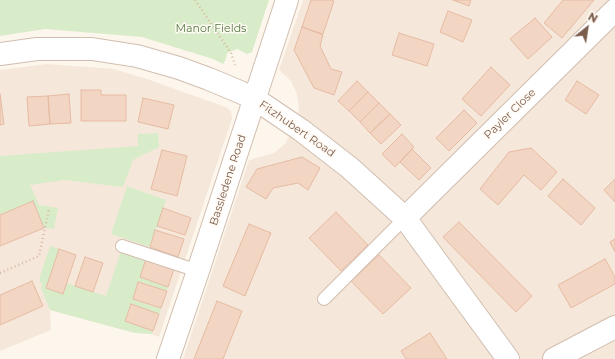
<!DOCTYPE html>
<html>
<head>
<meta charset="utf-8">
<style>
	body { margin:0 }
	#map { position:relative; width:615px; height:359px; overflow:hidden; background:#fdf6ec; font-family:Montserrat,sans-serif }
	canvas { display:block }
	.north { position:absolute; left:567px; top:8px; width:40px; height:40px; -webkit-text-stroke:3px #fffaf3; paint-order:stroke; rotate:30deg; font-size:11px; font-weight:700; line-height:16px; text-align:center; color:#7a5c4d }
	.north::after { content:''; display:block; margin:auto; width:14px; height:18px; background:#7a5c4d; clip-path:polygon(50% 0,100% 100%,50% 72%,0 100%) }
</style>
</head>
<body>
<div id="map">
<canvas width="615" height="359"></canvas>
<div class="north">N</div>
</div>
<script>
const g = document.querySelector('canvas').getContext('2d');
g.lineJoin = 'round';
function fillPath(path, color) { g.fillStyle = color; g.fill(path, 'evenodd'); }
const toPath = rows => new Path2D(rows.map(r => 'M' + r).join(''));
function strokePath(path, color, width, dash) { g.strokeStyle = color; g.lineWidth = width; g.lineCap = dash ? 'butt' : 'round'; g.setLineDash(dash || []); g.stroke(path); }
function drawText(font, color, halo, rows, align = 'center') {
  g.font = font + ' Montserrat,sans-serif'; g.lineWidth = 3; g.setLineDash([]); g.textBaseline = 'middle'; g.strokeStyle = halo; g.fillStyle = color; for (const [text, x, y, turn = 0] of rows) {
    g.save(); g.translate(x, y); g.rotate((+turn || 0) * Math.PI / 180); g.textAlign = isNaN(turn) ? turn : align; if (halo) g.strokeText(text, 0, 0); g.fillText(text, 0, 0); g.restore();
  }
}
fillPath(toPath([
	[303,0,615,0,615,359,183,359,249,160,274,153,286,143,299,111,297,94,291,81,279,70],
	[47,64,114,69,150,80,228,108,231,111,232,119,159,337,151,334,135,333,50,310,51,330,0,351,0,70]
]), '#f5e8da');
fillPath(toPath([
	[0,0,269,0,252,52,247,54,237,49,227,53,226,59,223,64,213,59,142,37,45,29,0,36],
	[158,133,159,147,133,160,123,187,64,180,30,185,39,205,58,208,54,229,44,228,33,202,0,215,0,156,138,146,138,134],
	[127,186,166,200,150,247,111,234],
	[50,246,59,249,46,288,63,294,67,283,106,296,121,251,146,259,140,277,168,287,167,291,138,282,133,299,161,309,159,314,131,304,125,321,153,331,152,334,135,333,50,310,41,288,42,283,40,282,40,276]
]), '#d8ecc9');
const building = toPath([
	[311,0,330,0,334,1,323,34,302,27,311,0],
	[453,0,471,0,469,6,453,0],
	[563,0,594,0,562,38,544,23,563,0],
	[448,11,472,20,463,42,440,32,448,11],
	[535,18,552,37,528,59,510,39,535,18],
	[302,27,323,35,320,46,331,69,342,72,334,95,314,88,294,50,302,27],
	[399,33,434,44,427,66,392,55,399,33],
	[491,67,510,85,481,116,462,99,491,67],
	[357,81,368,92,349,111,338,101,357,81],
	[577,81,599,95,586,114,565,100,577,81],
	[81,90,101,90,101,95,126,95,126,121,81,121,81,90],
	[368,92,379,103,360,122,349,111,368,92],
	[0,94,4,124,0,125,0,94],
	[69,94,71,123,50,124,48,96,69,94],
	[48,96,50,124,29,126,27,97,48,96],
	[143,98,174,105,168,129,138,122,143,98],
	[379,103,390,114,370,133,360,122,379,103],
	[464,110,477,123,449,151,436,138,464,110],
	[390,114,401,125,381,144,370,133,390,114],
	[402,134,414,147,395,167,382,154,402,134],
	[531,148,557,172,541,190,524,175,498,205,480,189,509,152,531,148],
	[412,149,431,168,419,180,400,162,412,149],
	[162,150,187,156,177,196,151,189,162,150],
	[302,157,320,168,308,190,298,183,273,188,266,199,246,187,257,169,302,157],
	[563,179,595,208,581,225,548,196,563,179],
	[615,179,615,202,604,190,615,179],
	[33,201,44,228,0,246,0,215,33,201],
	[163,208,191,218,185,235,157,226,163,208],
	[336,212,368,245,341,271,309,238,336,212],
	[459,222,532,296,516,312,443,237,459,222],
	[249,224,271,233,245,296,223,286,249,224],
	[155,230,184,239,178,257,150,247,155,230],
	[615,239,615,252,610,242,615,239],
	[59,249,76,255,63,294,46,288,59,249],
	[379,255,411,288,383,314,351,281,379,255],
	[85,257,103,263,93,292,75,286,85,257],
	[146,259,174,269,168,287,140,277,146,259],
	[605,259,615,277,615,284,571,308,558,285,605,259],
	[32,281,43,306,0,325,0,295,32,281],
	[138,282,167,291,161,308,133,299,138,282],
	[217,301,242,311,223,359,194,359,217,301],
	[131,304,159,314,153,331,125,321,131,304],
	[430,333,447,359,406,359,401,351,430,333]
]);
fillPath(building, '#f3d5c3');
strokePath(building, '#e6bba3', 1);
const lane = toPath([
	[122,246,198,271],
	[324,299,405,218]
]);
const street = toPath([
	[0,54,37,49,92,49,137,56,179,68,209,79,240,92,255,99,301,130,350,168,405,218,508,359],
	[405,218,615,10],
	[168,359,198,271,287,0],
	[554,359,615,327]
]);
strokePath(lane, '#d1beb0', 14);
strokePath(street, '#d1beb0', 24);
strokePath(toPath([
	[195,0,231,53,235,65],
	[0,273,39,256,49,209]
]), '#d9b8a5', 2.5, [1, 3]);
strokePath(lane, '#fff', 12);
strokePath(street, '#fff', 22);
drawText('11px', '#537a41', '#fffaf3', [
	["Manor Fields",211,29]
]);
drawText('11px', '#7a5c4d', '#fffaf3', [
	["Payler Close",510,114,-44],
	["Fitzhubert Road",297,129,35],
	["Bassledene Road",228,180,-72]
]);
</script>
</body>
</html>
